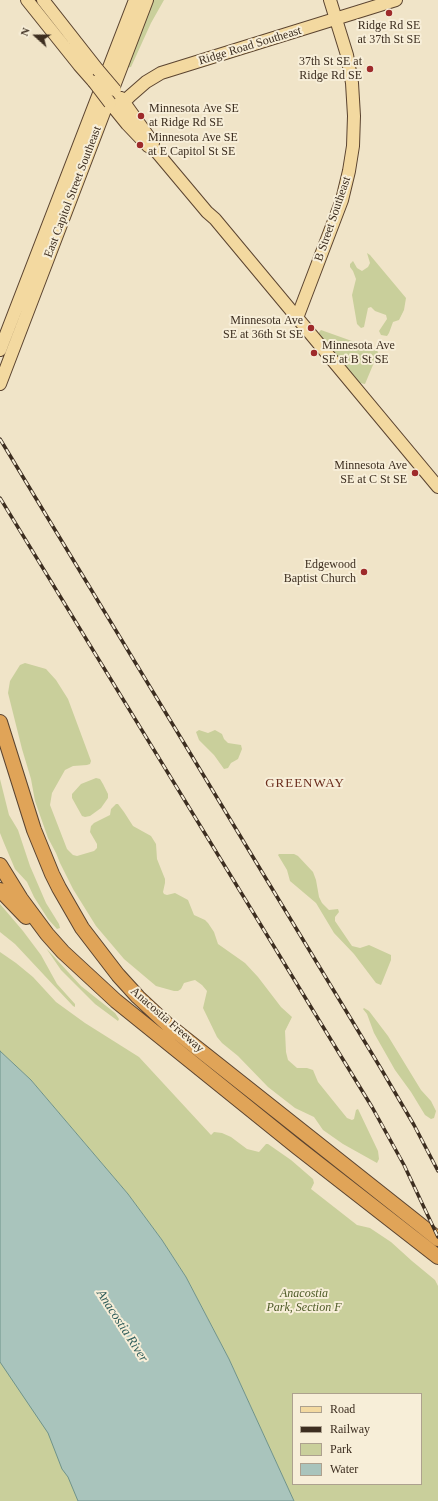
<!DOCTYPE html>
<html>
<head>
<meta charset="utf-8">
<style>
	body { margin:0 }
	#map { position:relative; width:438px; height:1501px; overflow:hidden; background:#f0e4c8; font-family:"Times New Roman",serif }
	canvas { display:block }
	.legend { position:absolute; left:292px; top:1393px; width:130px; height:92px; box-sizing:border-box; background:#f7eed8; border:1px solid #ada18e; margin:0; padding:5px 7px; list-style:none; font-size:12px; color:#3d2e20 }
	.legend li { display:flex; align-items:center; gap:8px; height:20px }
	.legend b { width:20px; border:1px solid #ada18e }
	.north { position:absolute; left:16px; top:16px; width:40px; height:40px; -webkit-text-stroke:3px #f7eed8; paint-order:stroke; rotate:291deg; font-size:11px; font-weight:700; line-height:16px; text-align:center; color:#3d2e20 }
	.north::after { content:''; display:block; margin:auto; width:14px; height:18px; background:#3d2e20; clip-path:polygon(50% 0,100% 100%,50% 72%,0 100%) }
</style>
</head>
<body>
<div id="map">
<canvas width="438" height="1501"></canvas>
<ul class="legend">
<li><b style="height:5px;background:#f3d9a0"></b>Road</li>
<li><b style="height:5px;background:#3d2e20"></b>Railway</li>
<li><b style="height:11px;background:#c9cf9b"></b>Park</li>
<li><b style="height:11px;background:#a9c4bc"></b>Water</li>
</ul>
<div class="north">N</div>
</div>
<script>
const g = document.querySelector('canvas').getContext('2d');
g.lineJoin = 'round';
function fillPath(path, color) { g.fillStyle = color; g.fill(path, 'evenodd'); }
const toPath = rows => new Path2D(rows.map(r => 'M' + r).join(''));
function strokePath(path, color, width, dash) { g.strokeStyle = color; g.lineWidth = width; g.lineCap = dash ? 'butt' : 'round'; g.setLineDash(dash || []); g.stroke(path); }
function drawText(font, color, halo, rows, align = 'center') {
  g.font = font + ' "Times New Roman",serif'; g.lineWidth = 4; g.setLineDash([]); g.textBaseline = 'middle'; g.strokeStyle = halo; g.fillStyle = color; for (const [text, x, y, turn = 0] of rows) {
    g.save(); g.translate(x, y); g.rotate((+turn || 0) * Math.PI / 180); g.textAlign = isNaN(turn) ? turn : align; if (halo) g.strokeText(text, 0, 0); g.fillText(text, 0, 0); g.restore();
  }
}
fillPath(toPath([
	[153,0,164,0,151,23,131,67,126,68],
	[367,253,370,255,406,298,404,310,399,320,393,322,389,333,387,336,381,335,379,331,387,319,386,315,375,311,371,307,368,308,364,327,361,328,357,324,352,295,356,279,353,271,350,267,350,264,353,261,357,268,362,271,368,267,370,263],
	[321,330,377,350,378,353,365,384,360,383,319,335,319,332],
	[25,663,46,669,56,680,68,699,91,761,90,764,87,765,73,766,65,770,52,793,50,805,67,849,73,855,77,856,94,851,97,848,97,844,90,832,91,826,94,823,110,815,111,809,116,804,118,804,124,812,133,826,151,836,156,844,157,859,165,879,165,883,163,892,164,894,167,895,175,893,188,900,194,915,205,920,208,923,214,932,218,944,245,963,258,977,281,1007,292,1017,285,1031,286,1052,288,1060,297,1068,307,1068,313,1070,318,1082,347,1118,352,1120,354,1119,356,1110,358,1109,378,1151,379,1159,377,1163,343,1144,323,1130,314,1117,295,1108,268,1087,238,1056,222,1043,217,1037,203,1008,207,991,202,985,195,980,191,981,184,983,181,989,178,991,174,991,156,986,124,959,96,926,73,889,60,863,56,853,48,838,35,801,31,779,22,749,8,693,10,681,20,665],
	[199,730,208,733,215,730,222,734,224,739,228,743,241,745,242,749,238,759,231,763,228,768,224,769,214,755,199,740,196,732],
	[96,778,100,779,103,784,108,794,108,798,101,808,90,816,85,817,82,816,72,798,72,794,81,784],
	[0,779,9,815,18,830,30,866,46,903,59,924,60,928,57,929,48,919,34,897,27,882,15,869,4,843,0,833],
	[279,854,294,854,298,856,313,872,316,880,319,897,322,903,329,910,338,909,339,912,335,917,335,921,352,946,360,948,369,945,391,955,391,960,381,985,376,983,354,954,334,933,316,903,290,881,287,870,278,855],
	[0,904,23,931,41,955,57,984,75,1004,75,1007,73,1006,15,944,0,932],
	[46,948,81,986,115,1013,119,1019,118,1021,95,1004,61,970],
	[0,952,16,963,33,977,56,1002,85,1023,139,1057,211,1135,214,1132,222,1133,231,1137,247,1149,259,1152,266,1144,268,1144,291,1160,313,1179,314,1183,311,1189,357,1225,370,1228,391,1242,412,1261,435,1280,438,1286,438,1501,294,1501,229,1359,186,1277,162,1240,128,1194,31,1080,0,1051],
	[293,1394,421,1394,421,1484,293,1484],
	[364,1008,369,1011,388,1036,421,1090,431,1101,436,1111,434,1118,431,1119,425,1115,411,1092,395,1070,374,1033,367,1014,363,1009],
	[0,1279,124,1501,0,1501]
]), '#c9cf9b');
const water = toPath([
	[0,1051,31,1080,128,1194,162,1240,186,1277,229,1359,294,1501,78,1501,68,1477,62,1469,48,1433,0,1362,0,1051]
]);
fillPath(water, '#a9c4bc');
strokePath(water, '#6f938a', 1);
const major = toPath([
	[27,0,79,65,94,82],
	[43,0,98,70],
	[121,98,153,143],
	[110,103,127,124,148,146,155,150,207,212,215,219,438,487],
	[119,114,124,102,130,96,146,82,161,73,396,0],
	[297,318,342,200,349,171,353,146,354,116,352,83,347,55,330,0],
	[0,350,135,0],
	[0,384,147,0]
]);
const highway = toPath([
	[0,722,34,830,52,874,59,888,82,928,118,975,138,997,168,1025,438,1239],
	[0,865,21,899,47,934,63,952,116,1001,297,1147,438,1257],
	[0,890,26,917]
]);
strokePath(major, '#5b4430', 14);
strokePath(highway, '#5b4430', 16);
strokePath(major, '#f3d9a0', 12);
strokePath(highway, '#e0a458', 14);
const rail = toPath([
	[0,439,380,1067,414,1125,438,1171],
	[0,498,372,1107,404,1165,438,1237]
]);
strokePath(rail, '#3d2e20', 3.5);
strokePath(rail, '#f7eed8', 2, [6]);
const majorBridge = toPath([
	[98,70,115,90],
	[94,82,110,103]
]);
strokePath(majorBridge, '#5b4430', 14, []);
strokePath(majorBridge, '#f3d9a0', 12);
for (const [x, y, r, color] of [
	[389,13,4,"#9e2a2b"],
	[370,69,4,"#9e2a2b"],
	[141,116,4,"#9e2a2b"],
	[140,145,4,"#9e2a2b"],
	[311,328,4,"#9e2a2b"],
	[314,353,4,"#9e2a2b"],
	[415,473,4,"#9e2a2b"],
	[364,572,4,"#9e2a2b"]
]) { const dot = new Path2D(); dot.arc(x, y, r, 0, 2 * Math.PI); g.fillStyle = color; g.fill(dot); strokePath(dot, '#f7eed8', 1.5); }
drawText('12px', '#3d2e20', '#f7eed8', [
	["Ridge Rd SE",389,26,"center"],
	["at 37th St SE",389,40,"center"],
	["37th St SE at",362,62],
	["Ridge Rd SE",362,76],
	["Minnesota Ave SE",149,109,"left"],
	["at Ridge Rd SE",149,123,"left"],
	["Minnesota Ave SE",148,138,"left"],
	["at E Capitol St SE",148,152,"left"],
	["Minnesota Ave",303,321],
	["SE at 36th St SE",303,335],
	["Minnesota Ave",322,346,"left"],
	["SE at B St SE",322,360,"left"],
	["Minnesota Ave",407,466],
	["SE at C St SE",407,480],
	["Edgewood",356,565],
	["Baptist Church",356,579]
], 'right');
drawText('12px', '#3d2e20', '#f7eed8', [
	["Ridge Road Southeast",250,46,-17],
	["East Capitol Street Southeast",73,192,-69],
	["B Street Southeast",333,219,-71],
	["Anacostia Freeway",167,1020,41]
]);
drawText('italic 12px', '#4d5a26', '#f7eed8', [
	["Anacostia",304,1294],
	["Park, Section F",304,1308]
]);
g.letterSpacing = '1px';
drawText('13px', '#6b2e1e', '#f7eed8', [
	["GREENWAY",305,784]
]);
g.letterSpacing = '0px';
drawText('italic 13px', '#2f5d5a', '#f7eed8', [
	["Anacostia River",122,1326,57]
]);
</script>
</body>
</html>
